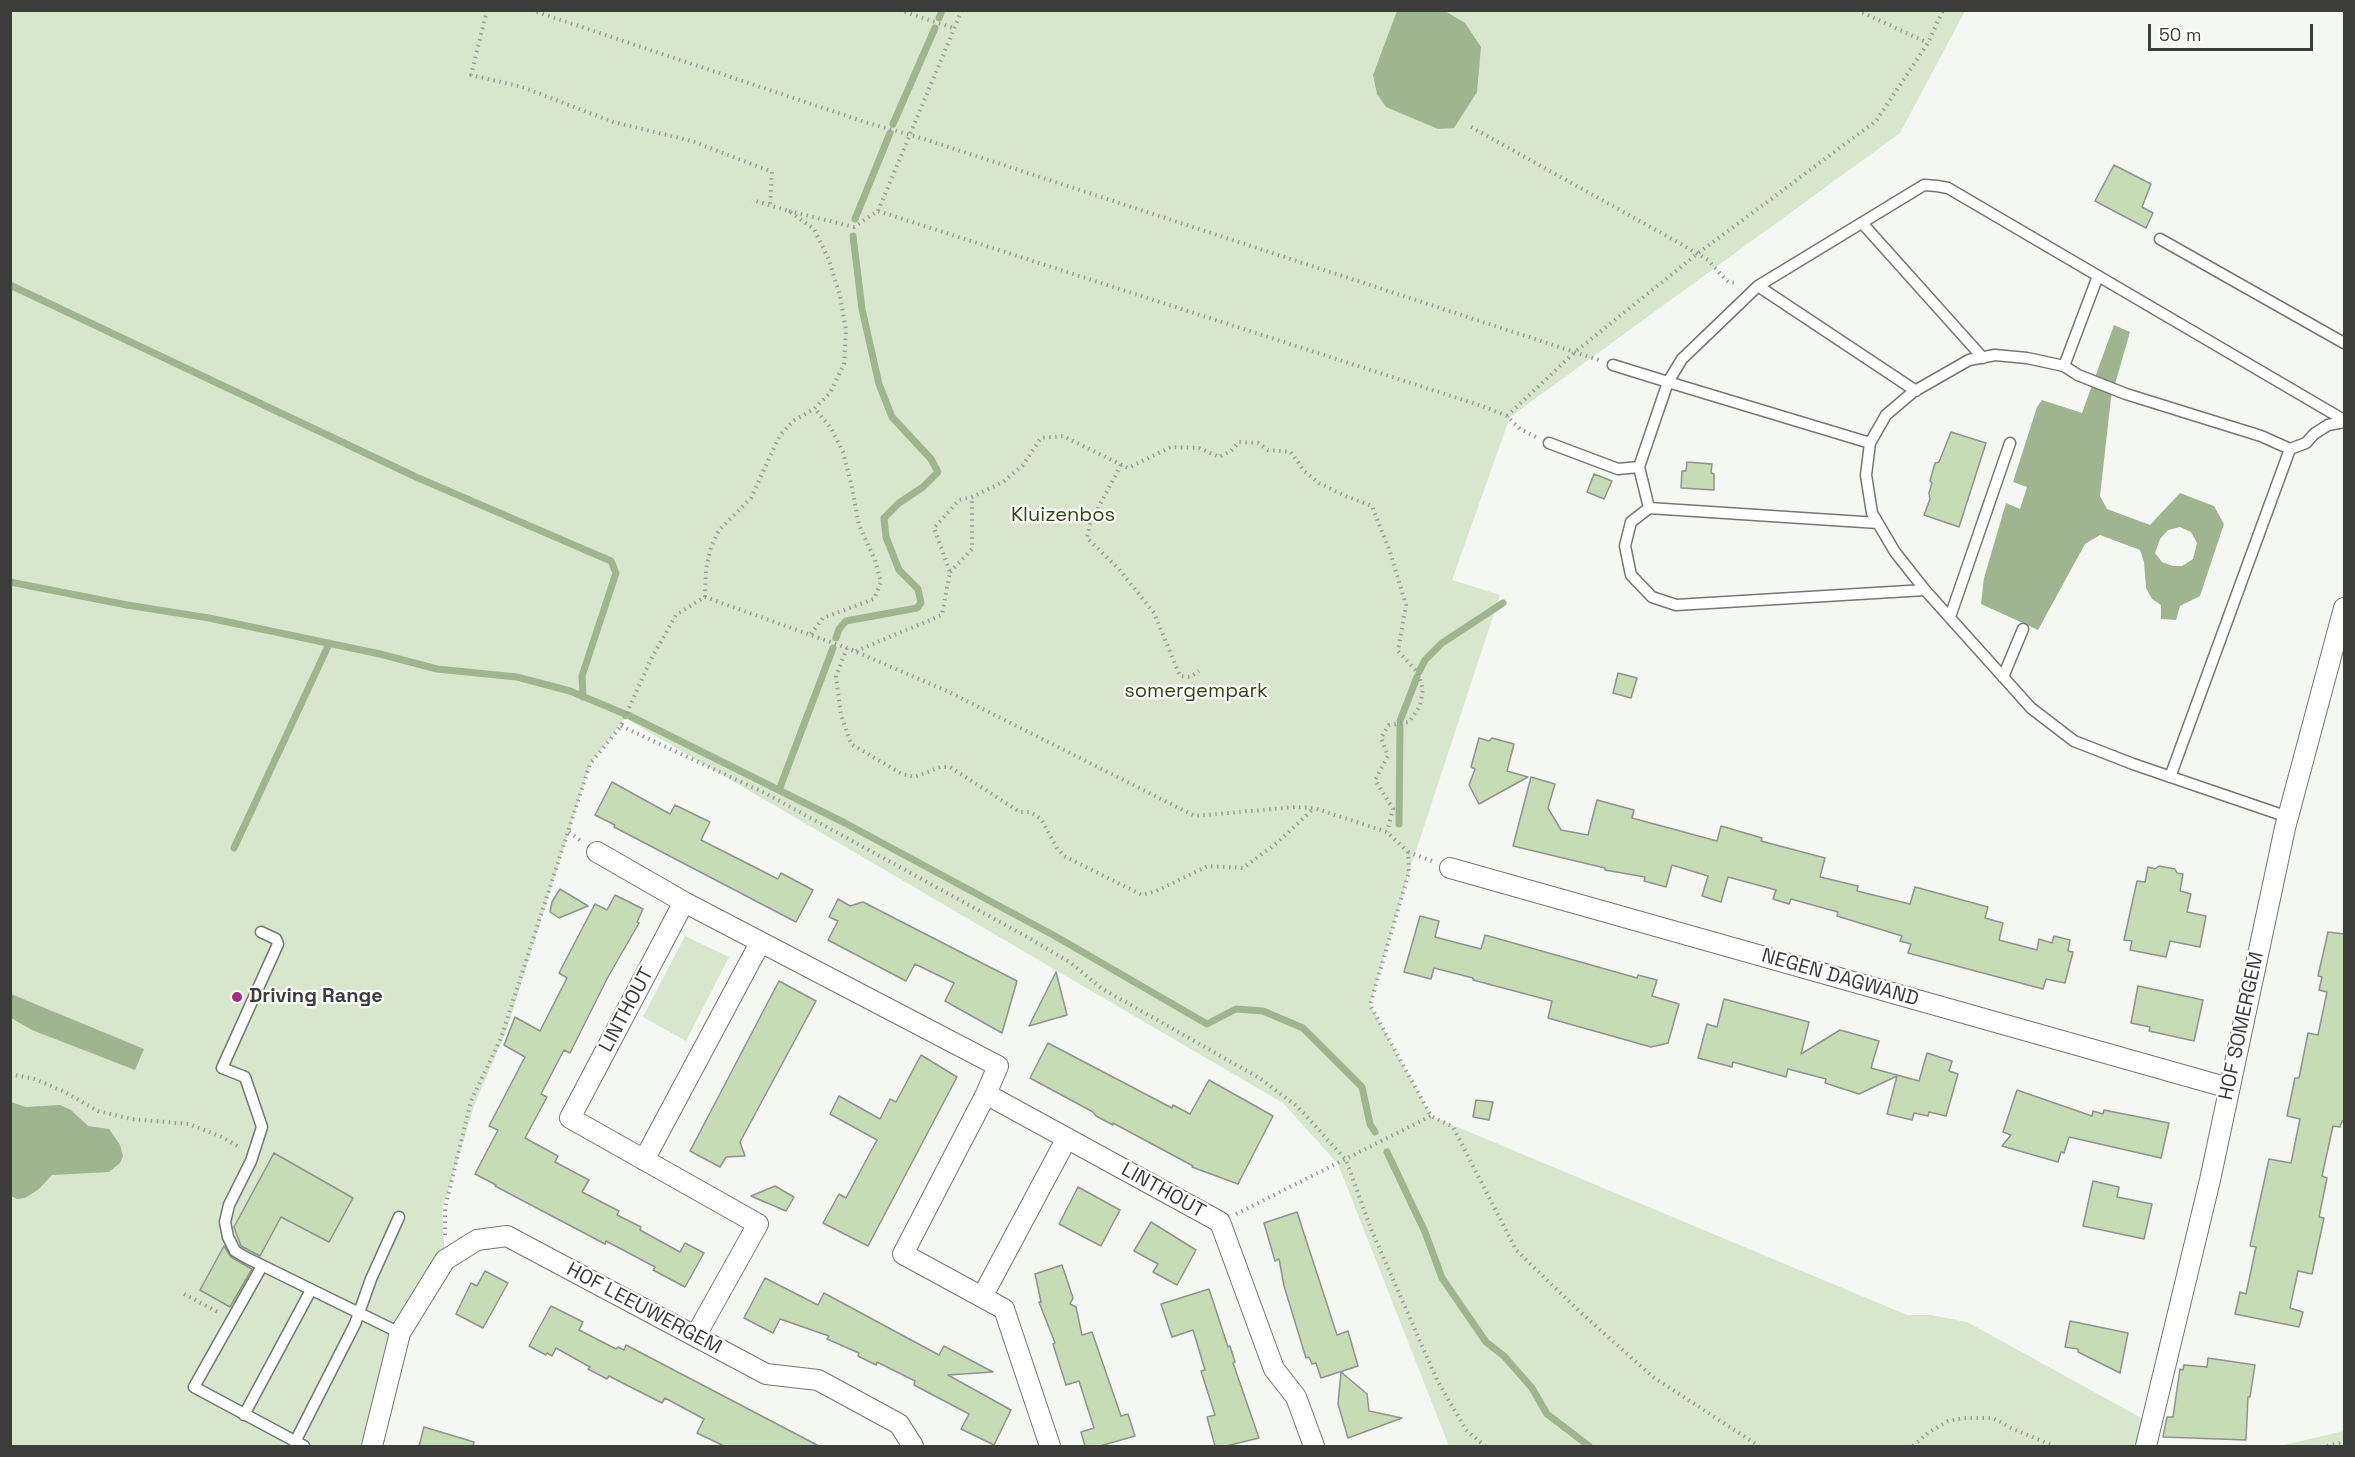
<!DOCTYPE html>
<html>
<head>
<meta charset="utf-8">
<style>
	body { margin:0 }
	#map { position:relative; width:2355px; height:1457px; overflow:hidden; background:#f4f7f2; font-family:"Space Grotesk",sans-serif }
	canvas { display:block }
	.frame { position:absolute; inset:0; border:12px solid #3c3d3b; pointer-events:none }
	.scale { position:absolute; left:2148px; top:24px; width:165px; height:27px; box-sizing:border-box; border:3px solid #3c3d3b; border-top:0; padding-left:8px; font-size:18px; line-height:21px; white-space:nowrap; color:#3c3d3b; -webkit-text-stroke:4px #fff; paint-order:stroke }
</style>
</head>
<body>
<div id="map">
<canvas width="2355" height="1457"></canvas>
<div class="frame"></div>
<div class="scale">50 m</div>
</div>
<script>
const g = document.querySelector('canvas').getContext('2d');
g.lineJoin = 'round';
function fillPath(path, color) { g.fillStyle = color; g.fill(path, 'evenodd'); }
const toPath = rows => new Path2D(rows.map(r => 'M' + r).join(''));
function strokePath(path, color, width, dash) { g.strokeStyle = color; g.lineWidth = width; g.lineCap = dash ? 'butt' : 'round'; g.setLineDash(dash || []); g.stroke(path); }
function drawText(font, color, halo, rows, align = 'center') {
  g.font = font + ' "Space Grotesk",sans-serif'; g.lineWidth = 4.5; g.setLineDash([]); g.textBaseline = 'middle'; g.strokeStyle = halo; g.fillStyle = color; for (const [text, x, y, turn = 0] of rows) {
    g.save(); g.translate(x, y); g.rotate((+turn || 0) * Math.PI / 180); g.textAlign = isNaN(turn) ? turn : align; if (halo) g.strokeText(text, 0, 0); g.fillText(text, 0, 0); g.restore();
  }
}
fillPath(toPath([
	[10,11,1965,11,1900,133,1510,417,1452,580,1500,595,1409,872,1370,1005,1431,1116,1907,1315,1931,1315,1967,1322,2145,1420,2139,1446,1449,1446,1338,1164,1283,1103,625,718,590,764,506,1032,475,1103,442,1210,445,1260,400,1333,372,1446,11,1446],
	[685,936,729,957,686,1041,643,1017],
	[2344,1431,2344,1446,2280,1446]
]), '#d7e6cd');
fillPath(toPath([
	[1397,11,1445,11,1465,23,1481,47,1477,92,1454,128,1438,129,1386,107,1377,94,1373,75],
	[2114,325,2130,332,2111,398,2100,496,2107,509,2150,525,2180,493,2214,506,2224,524,2200,596,2180,606,2176,620,2161,619,2161,605,2152,599,2146,588,2144,562,2140,550,2100,535,2085,544,2038,630,1981,604,1984,578,2006,503,2020,509,2027,487,2013,482,2037,407,2042,400,2082,413],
	[2180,527,2191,532,2197,543,2193,559,2182,566,2173,566,2162,562,2155,553,2160,539,2168,530],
	[11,994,144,1049,135,1070,32,1030,11,1018],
	[11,1102,26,1107,60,1105,71,1110,88,1126,109,1129,120,1145,123,1156,120,1163,109,1172,52,1175,39,1189,25,1198,17,1199,11,1196]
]), '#9fb58f');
strokePath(toPath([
	[939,18,942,10],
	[893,124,935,28],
	[855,219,890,133],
	[10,285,416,477,611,561,616,573,582,676,583,697],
	[10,582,127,605,209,618,380,654,437,669,517,677,570,691,625,714],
	[836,638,839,629,846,621,917,608,921,603,918,589,899,570,886,537,884,518,899,503,923,487,938,472,931,459,892,417,879,384,862,309,853,236],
	[1419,672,1425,660,1442,643,1503,603],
	[628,715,845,823,1055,936,1207,1024,1236,1009,1263,1011,1303,1028,1362,1087,1370,1124,1375,1132],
	[1400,721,1417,677],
	[779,790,833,648],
	[1399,824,1400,726],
	[234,848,329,644],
	[1387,1152,1425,1232,1442,1278,1486,1342,1504,1356,1532,1388,1547,1414,1589,1446]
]), '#9fb58f', 7);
const building = toPath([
	[2114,165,2151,184,2142,207,2153,213,2146,228,2095,201,2114,165],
	[1951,432,1986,443,1959,527,1924,515,1930,499,1929,493,1932,483,1930,481,1935,463,1939,462,1951,432],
	[1687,462,1712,464,1711,473,1714,474,1714,490,1681,488,1682,471,1686,471,1687,462],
	[1594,474,1612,481,1604,499,1587,492,1594,474],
	[1618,673,1637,678,1631,698,1613,693,1618,673],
	[1479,738,1489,741,1492,738,1514,744,1507,771,1528,777,1479,804,1469,785,1475,769,1471,767,1479,738],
	[1531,777,1555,784,1548,808,1561,830,1588,835,1597,800,1634,810,1632,818,1717,841,1721,826,1762,838,1761,841,1825,858,1820,877,1858,886,1857,891,1910,904,1915,887,1988,907,1985,918,2003,923,1999,940,2037,950,2039,939,2052,943,2054,936,2070,940,2068,951,2073,952,2065,983,2046,979,2043,989,1908,953,1911,944,1900,941,1902,936,1837,916,1838,912,1791,899,1789,904,1773,899,1776,890,1728,877,1721,902,1702,896,1708,876,1672,865,1666,887,1644,881,1645,877,1605,870,1605,868,1513,846,1531,777],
	[612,782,670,814,675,805,710,822,701,840,778,879,781,873,813,890,796,922,614,827,615,825,595,815,612,782],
	[2159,866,2175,869,2177,873,2183,874,2180,891,2191,894,2187,912,2206,916,2200,947,2170,941,2166,957,2130,950,2132,941,2124,940,2137,881,2145,882,2148,867,2155,869,2159,866],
	[560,889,588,906,559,918,550,912,552,902,560,889],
	[615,895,643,909,637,922,639,923,608,977,570,1053,564,1050,541,1094,547,1097,525,1138,558,1156,555,1162,589,1180,582,1192,619,1211,617,1215,641,1227,640,1230,680,1252,685,1243,704,1253,685,1287,653,1270,655,1267,606,1241,605,1244,495,1186,496,1185,475,1174,498,1130,489,1126,525,1057,504,1045,515,1017,540,1031,567,978,559,973,595,904,607,910,615,895],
	[838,899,850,906,863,902,1017,981,1002,1033,945,1001,954,983,915,964,906,981,828,940,838,921,829,917,838,899],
	[1420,916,1439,921,1435,937,1481,949,1485,935,1637,978,1638,975,1657,980,1652,996,1679,1004,1668,1043,1651,1047,1548,1018,1552,1001,1473,980,1473,978,1434,968,1431,979,1404,972,1420,916],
	[2328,932,2344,934,2344,1122,2342,1121,2340,1127,2333,1126,2322,1176,2327,1178,2319,1217,2324,1218,2312,1274,2298,1271,2290,1308,2303,1312,2299,1327,2235,1314,2240,1292,2246,1294,2256,1247,2250,1246,2269,1159,2291,1163,2300,1119,2287,1116,2295,1078,2299,1078,2308,1033,2318,1035,2327,992,2319,990,2322,977,2318,976,2328,932],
	[1056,972,1067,1015,1029,1026,1056,972],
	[779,981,816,1001,740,1142,745,1156,726,1157,720,1167,690,1151,779,981],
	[2138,986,2203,1000,2194,1041,2149,1031,2150,1027,2131,1023,2138,986],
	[1724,999,1809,1022,1801,1054,1840,1030,1879,1041,1871,1068,1919,1081,1927,1053,1952,1061,1949,1071,1958,1074,1946,1116,1929,1112,1928,1116,1914,1113,1912,1120,1887,1114,1897,1076,1859,1094,1825,1083,1826,1079,1788,1069,1786,1077,1733,1062,1732,1067,1698,1058,1707,1024,1717,1027,1724,999],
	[1048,1043,1172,1108,1173,1105,1190,1114,1209,1080,1273,1116,1238,1184,1192,1167,1193,1166,1113,1123,1113,1125,1096,1116,1093,1112,1030,1078,1048,1043],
	[921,1055,957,1077,868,1246,823,1223,839,1194,846,1198,877,1140,830,1114,839,1096,880,1119,890,1099,896,1102,921,1055],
	[2017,1090,2092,1116,2093,1111,2103,1114,2104,1110,2169,1123,2161,1158,2069,1137,2064,1153,2061,1152,2058,1162,2002,1146,2011,1135,2003,1132,2017,1090],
	[1476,1100,1493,1102,1489,1120,1473,1117,1476,1100],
	[274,1153,353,1198,329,1242,281,1217,260,1256,241,1246,234,1227,274,1153],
	[2093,1181,2119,1187,2117,1197,2152,1204,2144,1239,2083,1226,2093,1181],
	[775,1186,794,1197,786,1211,751,1196,775,1186],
	[1078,1187,1120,1210,1101,1246,1059,1224,1078,1187],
	[1297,1212,1337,1335,1348,1331,1358,1366,1321,1378,1316,1363,1312,1364,1309,1357,1306,1358,1284,1286,1279,1259,1275,1261,1264,1223,1297,1212],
	[1151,1222,1196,1250,1177,1285,1153,1272,1158,1264,1134,1251,1151,1222],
	[224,1246,231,1257,252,1269,230,1307,200,1290,224,1246],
	[1062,1265,1073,1298,1070,1304,1076,1307,1082,1335,1092,1332,1121,1416,1128,1414,1135,1436,1100,1446,1085,1446,1081,1432,1094,1428,1079,1381,1066,1385,1053,1344,1055,1343,1039,1302,1041,1302,1035,1274,1062,1265],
	[485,1271,508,1283,483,1328,456,1314,471,1283,477,1286,485,1271],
	[765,1278,818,1305,824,1293,939,1355,944,1346,993,1372,948,1375,1011,1410,994,1445,961,1429,969,1414,914,1385,915,1381,877,1362,876,1365,858,1356,859,1353,827,1339,829,1336,780,1319,773,1333,744,1318,765,1278],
	[1209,1289,1228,1347,1230,1346,1235,1362,1233,1363,1259,1438,1226,1446,1215,1446,1207,1417,1215,1415,1201,1371,1205,1370,1193,1330,1172,1337,1161,1304,1209,1289],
	[551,1306,583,1322,579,1330,616,1349,618,1347,624,1350,626,1345,819,1446,724,1446,697,1433,704,1419,665,1398,662,1403,609,1376,607,1379,588,1369,590,1367,556,1348,552,1356,547,1353,546,1355,529,1346,551,1306],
	[2070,1321,2128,1333,2120,1373,2078,1352,2078,1349,2065,1347,2070,1321],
	[2208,1358,2255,1365,2250,1397,2248,1397,2246,1440,2163,1437,2167,1417,2173,1417,2180,1369,2183,1370,2184,1365,2207,1367,2208,1358],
	[1341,1372,1367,1394,1369,1411,1402,1418,1348,1438,1338,1404,1341,1372],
	[424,1427,474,1442,473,1446,419,1446,424,1427]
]);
fillPath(building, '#c5dcb5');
strokePath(building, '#90928e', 1.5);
const service = toPath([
	[1862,223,1983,358],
	[2160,239,2344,343],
	[1758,286,1916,391],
	[1613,365,1668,382,1682,359,1758,286,1924,185,1937,186,1948,188,2344,420],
	[2064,366,2098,276],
	[1549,443,1618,469,1639,467],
	[1649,508,1639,467,1668,382,1870,443],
	[1878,523,1649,508,1631,522,1625,546,1631,575,1652,597,1676,605,1925,590],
	[1950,617,2010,443],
	[2003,677,2023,629],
	[2170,777,2290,449],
	[2288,817,2133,764,2074,741,2031,708,1925,590,1895,552,1872,513,1866,475,1870,443,1886,415,1913,392,1969,360,1995,355,2027,358,2064,366,2078,375,2126,394,2261,436,2290,449,2306,443,2314,434,2328,425,2344,422],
	[261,932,276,939,278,944,222,1068,245,1077,262,1127,251,1161,229,1205,225,1222,228,1237,235,1251,245,1257,400,1333],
	[262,1266,194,1387,304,1446],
	[244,1415,311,1290],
	[295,1442,355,1324,371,1279,399,1217]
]);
const minor = toPath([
	[597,852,684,902],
	[1450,868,2229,1088],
	[986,1094,1220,1222,1274,1369,1296,1397,1314,1446],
	[644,1160,760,943],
	[982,1297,1067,1138],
	[696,1335,758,1224,570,1118,684,902,998,1066,986,1094,903,1254,1004,1309,1050,1446],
	[372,1446,400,1333,445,1260,477,1240,507,1236,766,1374,818,1380,899,1424,913,1446],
	[2146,1446,2210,1180,2285,828,2344,608]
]);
strokePath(service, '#757773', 13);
strokePath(minor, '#757773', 22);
strokePath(toPath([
	[487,10,471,75,522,87,613,122,692,141,772,172,770,206],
	[531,10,865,122,924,139,1599,360],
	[899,10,953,28],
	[1857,10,1928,43],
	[1471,127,1681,244,1708,260,1728,282,1738,283],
	[789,211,854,227,878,211,1482,406,1507,416,1520,429,1536,437],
	[878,211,962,10],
	[1507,416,1575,352,1697,254,1876,121,1928,43,1943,10],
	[1121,465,1090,523,1087,538,1118,568,1154,613,1180,676,1190,677,1199,671],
	[950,572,972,549,972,497],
	[705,597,706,569,711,547,719,530,751,498,779,437,793,421,814,409,830,393,844,364,846,330,840,296,829,260,814,229,789,211,752,200],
	[811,634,823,618,874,599,881,582,875,560,859,525,851,483,843,452,831,428,815,409],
	[847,648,836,676,841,715,851,744,902,774,915,777,940,767,950,767,1020,812,1030,812,1041,819,1057,848,1064,856,1142,895,1156,891,1208,866,1243,868,1277,843,1314,808],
	[856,651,942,615,950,572,934,528,959,500,972,497,1003,482,1023,465,1041,438,1063,436,1128,468,1171,447,1199,448,1219,457,1231,451,1239,442,1258,443,1268,450,1291,452,1304,471,1319,483,1343,495,1372,506,1390,552,1406,605,1398,651,1418,673,1423,689,1420,706,1409,722,1389,725,1381,738,1388,756,1375,780,1393,809,1387,832],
	[621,726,765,793,1029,938,1071,963,1101,988,1261,1079,1298,1107,1346,1160,1371,1229,1437,1380,1466,1430,1485,1446],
	[569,832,581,841],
	[1408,852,1432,861],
	[10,1074,34,1079,63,1091,98,1111,131,1119,189,1124,222,1137,239,1147],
	[1236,1214,1431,1116],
	[445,1235,445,1208,471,1101,501,1038,590,764,621,726,650,661,676,615,705,597,847,648,947,691,1195,816,1295,807,1314,808,1387,832,1408,852,1409,872,1370,1005,1431,1116,1453,1127,1516,1250,1579,1311,1653,1377,1759,1446],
	[184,1294,218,1312],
	[1913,1446,1929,1432,1948,1421,1964,1418,1993,1418,2013,1429,2054,1446],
	[2327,1446,2344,1442]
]), '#9a9c99', 4, [1.5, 4.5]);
strokePath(service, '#fff', 10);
strokePath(minor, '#fff', 20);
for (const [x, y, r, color] of [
	[237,997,6,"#a52b80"]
]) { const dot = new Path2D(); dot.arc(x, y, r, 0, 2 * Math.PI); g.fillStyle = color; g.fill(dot); strokePath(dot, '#fff', 2); }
drawText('20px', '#2b470f', '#fff', [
	["Kluizenbos",1063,516],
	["somergempark",1196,692]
]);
drawText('20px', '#3c3d3b', '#fff', [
	["NEGEN DAGWAND",1840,978,16],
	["LINTHOUT",627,1010,-62],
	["HOF SOMERGEM",2242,1026,-78],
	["LINTHOUT",1163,1191,29],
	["HOF LEEUWERGEM",644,1309,28]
]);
drawText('bold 20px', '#3c3d3b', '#fff', [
	["Driving Range",249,997]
], 'left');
</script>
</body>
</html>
